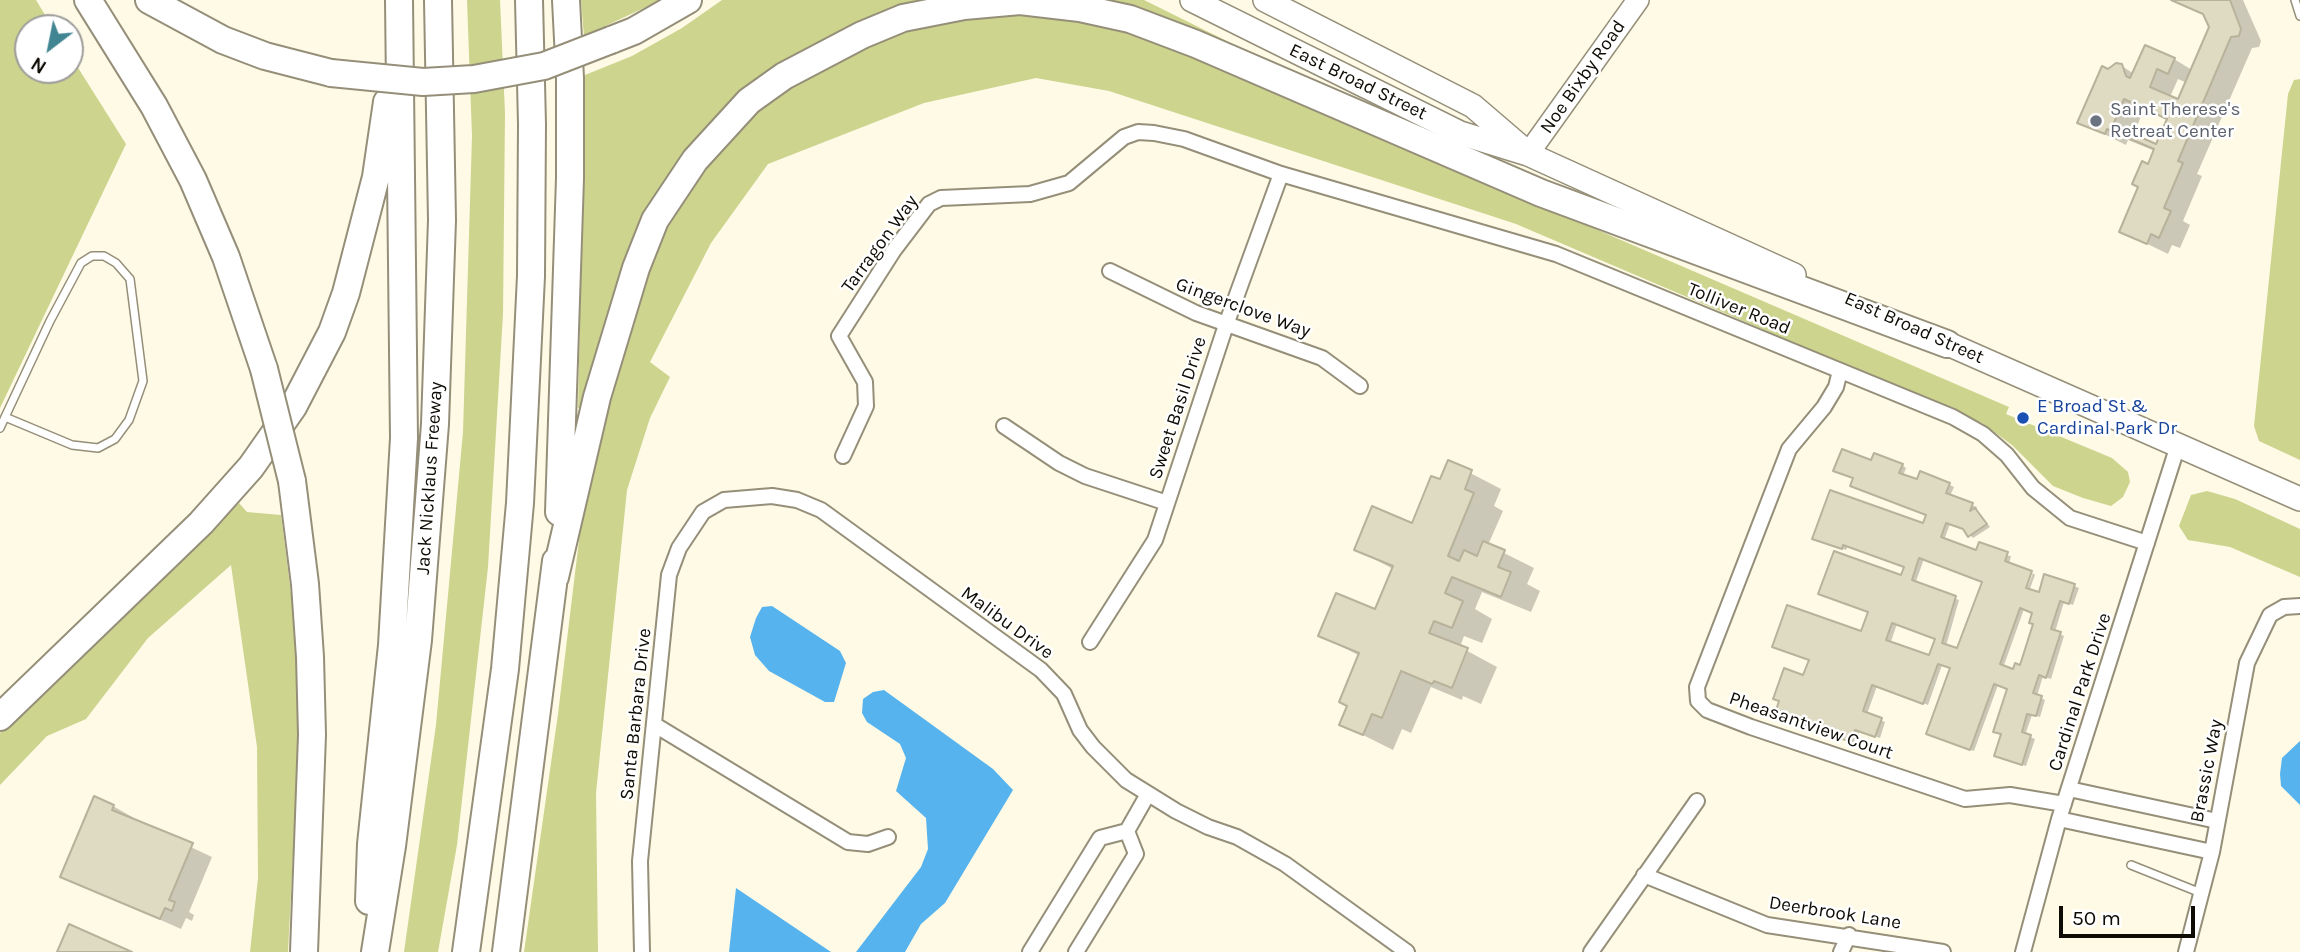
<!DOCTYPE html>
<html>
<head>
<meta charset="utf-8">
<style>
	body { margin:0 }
	#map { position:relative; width:2300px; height:952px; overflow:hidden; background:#fefae6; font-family:Karla,sans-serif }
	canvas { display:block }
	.north { position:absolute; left:14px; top:14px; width:70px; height:70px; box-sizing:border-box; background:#fff; border:2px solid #9e9d9b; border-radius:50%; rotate:212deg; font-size:19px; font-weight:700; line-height:28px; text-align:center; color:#0d0b04 }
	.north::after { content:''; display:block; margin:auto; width:24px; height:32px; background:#408591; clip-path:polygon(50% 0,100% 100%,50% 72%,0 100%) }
	.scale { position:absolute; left:2059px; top:906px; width:136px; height:32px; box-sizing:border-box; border:4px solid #0d0b04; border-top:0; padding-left:9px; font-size:21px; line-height:24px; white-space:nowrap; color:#0d0b04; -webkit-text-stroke:5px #fff; paint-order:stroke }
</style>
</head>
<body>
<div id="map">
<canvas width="2300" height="952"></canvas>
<div class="north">N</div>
<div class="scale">50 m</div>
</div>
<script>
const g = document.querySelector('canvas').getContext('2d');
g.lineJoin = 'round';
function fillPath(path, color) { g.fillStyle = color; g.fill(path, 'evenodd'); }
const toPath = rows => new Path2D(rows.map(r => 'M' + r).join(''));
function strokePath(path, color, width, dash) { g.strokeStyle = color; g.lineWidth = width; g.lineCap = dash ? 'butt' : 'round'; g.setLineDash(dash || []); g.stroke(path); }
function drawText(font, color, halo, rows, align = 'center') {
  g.font = font + ' Karla,sans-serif'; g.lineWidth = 5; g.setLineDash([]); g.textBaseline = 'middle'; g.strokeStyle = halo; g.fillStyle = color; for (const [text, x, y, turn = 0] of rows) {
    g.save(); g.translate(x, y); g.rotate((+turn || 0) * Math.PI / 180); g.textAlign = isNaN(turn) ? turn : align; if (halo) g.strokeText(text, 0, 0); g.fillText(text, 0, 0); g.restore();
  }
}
fillPath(toPath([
	[0,0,36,0,53,28,28,28,28,70,70,70,70,55,126,144,0,408],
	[467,0,500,0,505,113,503,314,488,567,457,845,438,952,404,952,436,725,463,432,472,136],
	[581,0,661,0,584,36],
	[722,0,945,0,898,10,693,145,586,408,578,408,585,75,632,56,682,28],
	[1083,0,1144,0,1263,59,1260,64],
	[1010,14,1064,18,1147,36,2009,407,2006,414,2112,458,2128,472,2130,482,2123,497,2111,506,2083,498,2053,486,2012,445,1982,423,1516,224,1109,91,1036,78,924,103,768,164,711,243,650,362,670,377,650,418,627,490,596,793,598,952,524,952,558,714,584,499,619,354,647,270,670,222,700,172,739,127,785,88,886,35,939,21],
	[2300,79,2300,460,2259,441,2254,426,2288,94,2294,80],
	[2207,491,2235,499,2300,529,2300,577,2230,547,2188,540,2179,526,2191,495],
	[239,503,247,512,281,515,298,649,298,758,288,952,250,952,258,878,257,747,231,565,148,638,86,719,47,736,0,785,0,733,32,699]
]), '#ccd48e');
fillPath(toPath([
	[772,606,840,651,846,663,834,702,825,702,769,671,755,655,750,637,756,618,762,607],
	[884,690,993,769,1013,790,945,903,921,924,905,952,856,952,921,867,928,849,926,818,896,791,906,758,900,744,867,722,862,713,863,699,873,692],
	[2300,741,2300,805,2281,786,2280,774,2282,758],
	[736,888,831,952,729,952]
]), '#56b3ed');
fillPath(toPath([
	[2172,0,2243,0,2261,41,2259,47,2252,48,2197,174,2202,176,2183,221,2190,225,2180,248,2172,245,2168,254,2121,231,2155,151,2128,140,2126,145,2080,122,2108,71,2122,66,2134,74,2174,59,2192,70,2211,27,2206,16],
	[2178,79,2187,83,2179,101,2170,97],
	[2144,109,2169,120,2157,147,2133,136],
	[1449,462,1501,489,1494,506,1503,511,1488,545,1534,568,1527,584,1540,591,1531,612,1482,592,1475,609,1492,619,1482,643,1464,636,1460,647,1497,667,1481,704,1463,696,1462,700,1431,687,1411,733,1402,729,1393,750,1341,724,1360,656,1320,635,1376,611,1393,569,1356,549,1413,525,1441,481],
	[1872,462,1902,465,1906,468,1903,476,1918,482,1921,474,1950,485,1954,487,1950,496,1977,507,1976,510,1990,527,1973,538,1966,530,1950,524,1944,540,1977,552,2011,556,2009,564,2021,595,2024,596,2033,573,2035,575,2029,591,2040,595,2074,586,2079,588,2073,605,2064,602,2055,632,2064,636,2051,679,2043,676,2037,696,2045,700,2040,717,2032,715,2025,735,2035,739,2026,766,2000,758,2009,689,1998,685,1974,751,1932,736,1951,668,1942,665,1928,705,1877,686,1867,714,1885,722,1880,738,1860,731,1855,743,1811,728,1804,677,1862,633,1906,567,1848,546,1846,550,1819,540,1924,525,1927,515],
	[1924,559,1983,581,1959,650,1946,646,1959,600,1915,584],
	[2024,609,2034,613,2034,624,2021,667,2014,672,2003,668],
	[1897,624,1937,639,1930,658,1890,644],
	[113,806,134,818,133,820,212,857,189,912,194,915,192,921,186,918,181,929,62,876]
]), '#0003');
const building = toPath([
	[2171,0,2230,0,2241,29,2239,36,2231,37,2178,161,2183,163,2164,208,2171,211,2159,238,2151,234,2147,244,2119,232,2138,187,2132,184,2142,161,2148,164,2154,149,2107,129,2105,134,2077,123,2102,66,2108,69,2116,63,2122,64,2126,76,2130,78,2145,45,2175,58,2168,74,2157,69,2150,87,2178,99,2209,27,2203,14,2171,0],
	[2124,99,2167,119,2156,144,2113,125,2124,99],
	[1842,449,1871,460,1874,453,1903,464,1899,473,1917,479,1920,471,1950,483,1946,493,1973,503,1970,511,1975,508,1987,524,1968,537,1963,529,1946,523,1941,537,1976,550,1979,542,2008,552,2005,561,2032,571,2026,588,2039,592,2044,574,2075,584,2069,604,2060,601,2051,629,2061,632,2046,678,2039,675,2033,693,2042,696,2036,716,2027,714,2022,732,2031,735,2022,765,1994,756,2001,734,1993,732,2007,689,1994,684,1970,750,1926,734,1950,668,1938,664,1923,704,1872,685,1863,711,1882,718,1875,737,1855,730,1851,742,1805,726,1807,720,1776,710,1779,701,1773,699,1784,668,1803,675,1809,660,1772,647,1787,605,1861,631,1868,612,1818,594,1834,551,1901,575,1904,567,1843,545,1842,549,1812,539,1830,490,1923,523,1926,515,1850,486,1853,478,1833,471,1842,449],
	[1919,558,1982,582,1957,648,1942,643,1956,596,1912,580,1919,558],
	[2020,608,2032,613,2029,623,2033,624,2020,665,2015,663,2013,669,2000,664,2020,608],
	[1892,623,1935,639,1929,655,1886,640,1892,623],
	[1448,460,1472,470,1465,489,1474,493,1448,556,1459,561,1464,550,1477,556,1483,541,1505,550,1498,567,1511,572,1501,597,1452,577,1445,593,1463,601,1452,628,1434,621,1429,633,1468,648,1452,688,1434,681,1432,684,1401,671,1382,718,1372,714,1363,735,1339,725,1347,706,1339,702,1359,653,1318,636,1336,593,1375,609,1393,566,1354,550,1372,506,1412,523,1431,476,1440,479,1448,460],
	[94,796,114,805,112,810,193,843,169,900,175,902,172,911,165,908,160,919,60,877,94,796],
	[69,924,132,952,57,952,69,924]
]);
fillPath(building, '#dfdac2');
strokePath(building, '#b8b29b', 2);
const lane = toPath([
	[2295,0,2300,16],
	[0,428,5,417,50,321,81,263,92,256,104,256,116,263,130,279,143,381,129,420,115,439,98,448,72,445,5,417],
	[2131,865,2201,893]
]);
const street = toPath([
	[1110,271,1196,313,1322,358,1360,386],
	[1840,371,1836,387,1824,407,1789,449,1697,687,1698,701,1707,710,1751,727,1965,799,2010,795,2064,804],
	[1004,426,1059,463,1085,476,1167,503],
	[843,456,866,406,865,382,839,336,894,250,929,204,941,198,1030,194,1069,183,1124,137,1138,132,1154,133,1184,139,1281,174,1556,254,1953,417,1983,434,2007,455,2033,488,2070,518,2147,543],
	[1090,642,1155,540,1227,322,1281,174],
	[655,725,848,842,868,844,888,837],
	[2069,789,2217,821],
	[2059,819,2212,852],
	[1644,875,1767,925,1943,952],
	[642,952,640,861,669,575,679,548,703,512,724,500,772,496,797,500,821,510,1041,670,1064,694,1080,730,1093,747,1126,780,1176,811,1208,827,1237,837,1285,864,1407,952],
	[1030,952,1100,838,1127,831,1148,794],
	[1076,952,1136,854,1127,831],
	[1591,952,1697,801],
	[1841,952,1849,935],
	[2023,952,2059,819,2178,445],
	[2186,952,2212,852,2247,663,2270,615,2284,607,2300,606]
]);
const secondary = toPath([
	[1528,154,1638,0]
]);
const primary = toPath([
	[1192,0,1460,133,1528,154,1794,275],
	[1265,0,1473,106,1522,148],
	[1930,336,2300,499]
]);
const highway = toPath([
	[88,0,154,106,193,180,226,257,264,369],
	[149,0,223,40,265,56,331,73],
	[611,40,634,31,688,0],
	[292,481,305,584,310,657,312,735,304,952],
	[559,512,570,178,570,78,566,0],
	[555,577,597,397,636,268,655,220,695,160,749,101,784,76,862,35,903,18,964,6,1020,1,1080,8,1130,19,1196,44,1541,193,1947,344],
	[0,717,201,523,251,467,293,407,332,332,346,293,376,177,387,102],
	[369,901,371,844,392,645,404,438,399,0],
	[375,952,392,846,418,640,435,424,442,220,438,0],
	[466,952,505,669,520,503,531,276,532,124,529,0],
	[506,952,556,561]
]);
strokePath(lane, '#958f79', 10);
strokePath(street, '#958f79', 18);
strokePath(secondary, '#958f79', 24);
strokePath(primary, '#958f79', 26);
strokePath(highway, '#958f79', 30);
strokePath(lane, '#fff', 7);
strokePath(street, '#fff', 14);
strokePath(secondary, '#fff', 21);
strokePath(primary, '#fff', 23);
strokePath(highway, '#fff', 26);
const highwayBridge = toPath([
	[331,73,423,82,474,79,544,66,611,40],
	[264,369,292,481]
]);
strokePath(highwayBridge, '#958f79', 30, []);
strokePath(highwayBridge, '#fff', 26);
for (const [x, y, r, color] of [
	[2096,121,7,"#6b7280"],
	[2023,418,7,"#1a4fb4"]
]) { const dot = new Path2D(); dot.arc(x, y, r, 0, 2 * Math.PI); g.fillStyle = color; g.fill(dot); strokePath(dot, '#fff', 2.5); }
drawText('19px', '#0d0b04', '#fff', [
	["Noe Bixby Road",1583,77,-55],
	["East Broad Street",1358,82,26],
	["Tarragon Way",880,244,-54],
	["Gingerclove Way",1243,308,20],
	["Tolliver Road",1739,309,22],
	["East Broad Street",1914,328,24],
	["Sweet Basil Drive",1178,408,-72],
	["Jack Nicklaus Freeway",430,478,-86],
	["Malibu Drive",1007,623,36],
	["Cardinal Park Drive",2080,692,-72],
	["Santa Barbara Drive",636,714,-84],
	["Pheasantview Court",1811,726,19],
	["Brassic Way",2207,771,-79],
	["Deerbrook Lane",1835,913,9]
]);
drawText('19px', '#5b616d', '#fff', [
	["Saint Therese's",2110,110],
	["Retreat Center",2110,132]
], 'left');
drawText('19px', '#164399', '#fff', [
	["E Broad St &",2037,407],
	["Cardinal Park Dr",2037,429]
], 'left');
</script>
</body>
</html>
